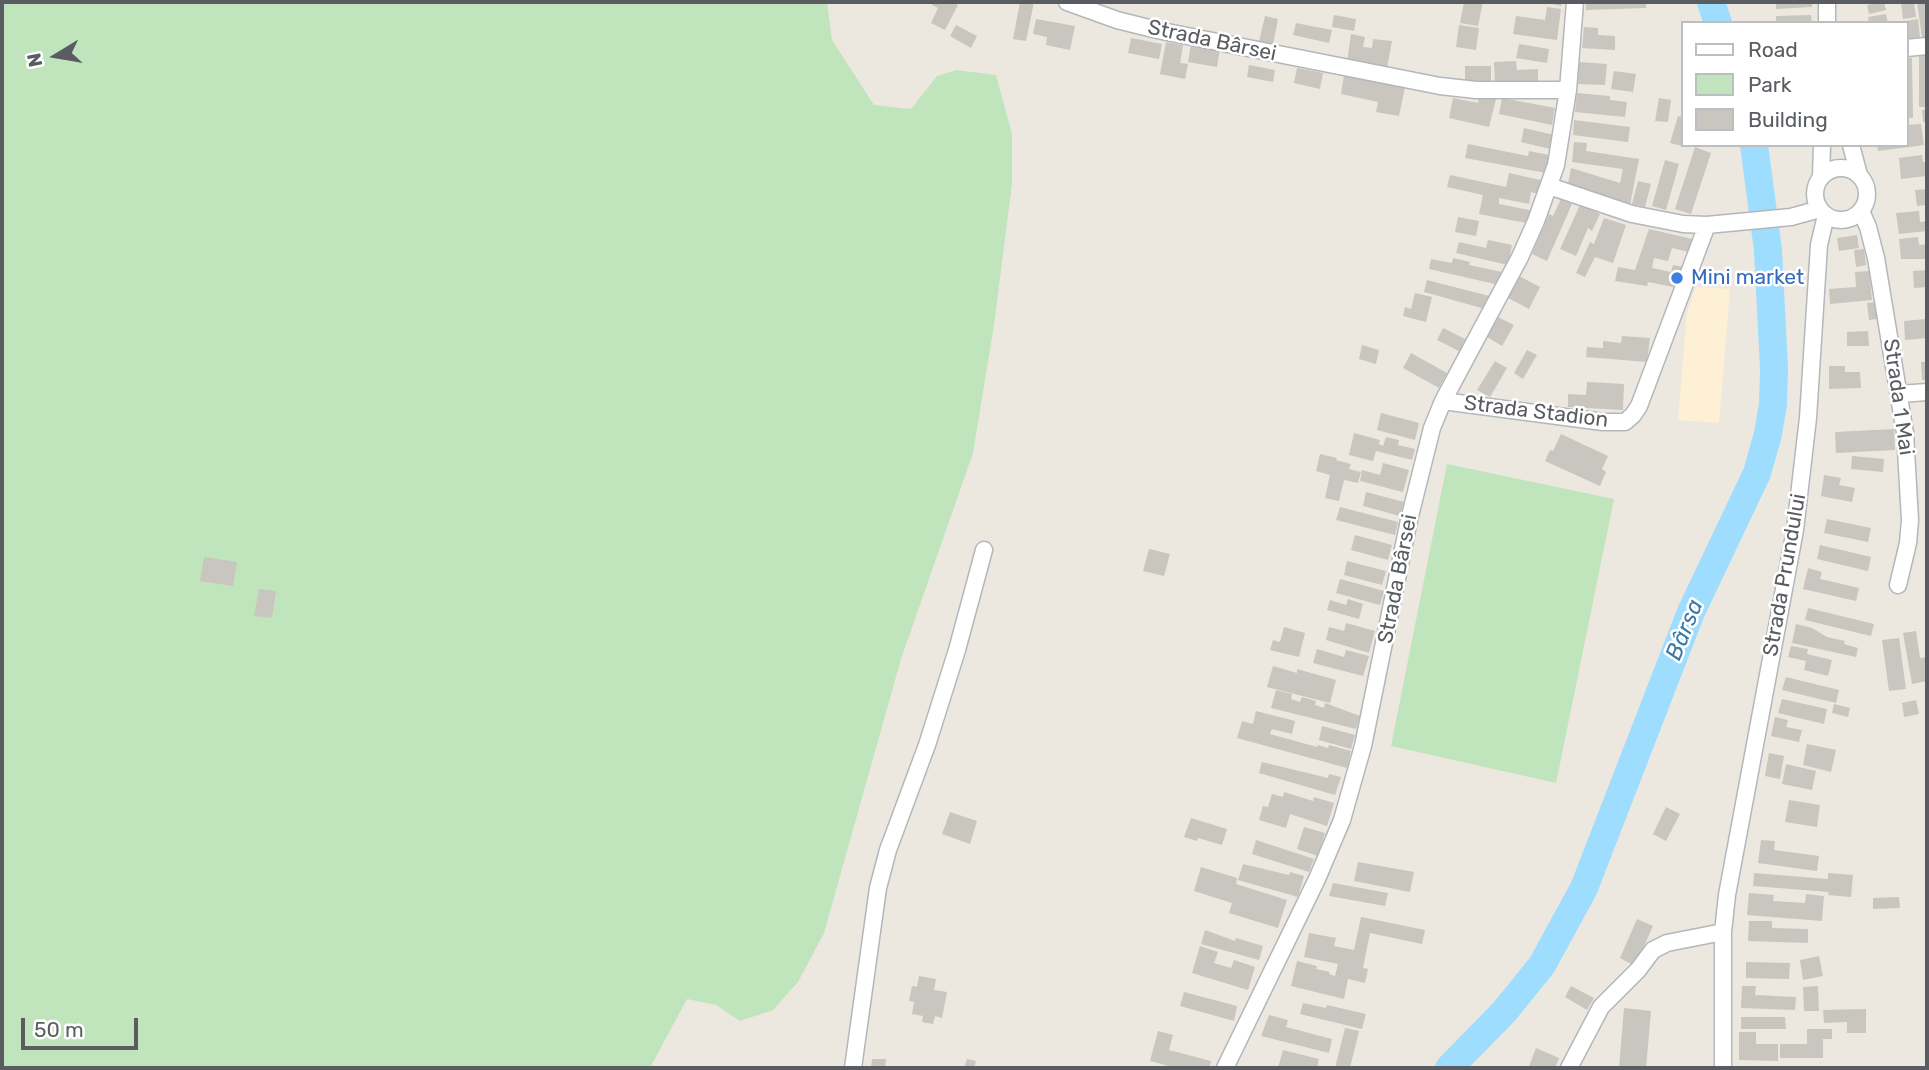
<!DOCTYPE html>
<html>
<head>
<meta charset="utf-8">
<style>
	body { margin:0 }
	#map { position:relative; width:1929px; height:1070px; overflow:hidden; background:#ece8e0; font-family:Rubik,sans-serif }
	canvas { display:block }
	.frame { position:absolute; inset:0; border:4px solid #595d61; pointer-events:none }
	.legend { position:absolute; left:1681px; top:21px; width:228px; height:126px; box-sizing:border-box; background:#fff; border:2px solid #bdbec0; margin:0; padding:9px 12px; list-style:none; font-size:21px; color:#595d61 }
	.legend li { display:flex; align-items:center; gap:14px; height:35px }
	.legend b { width:35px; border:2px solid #bdbec0 }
	.north { position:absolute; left:21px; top:21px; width:70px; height:70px; -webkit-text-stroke:5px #fff; paint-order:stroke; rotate:259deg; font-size:19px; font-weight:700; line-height:28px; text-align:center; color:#595d61 }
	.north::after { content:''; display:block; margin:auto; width:24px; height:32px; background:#595d61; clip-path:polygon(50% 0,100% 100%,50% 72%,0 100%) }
	.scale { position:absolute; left:21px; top:1018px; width:117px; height:32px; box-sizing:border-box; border:4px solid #595d61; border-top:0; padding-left:9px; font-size:21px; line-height:24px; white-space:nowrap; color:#595d61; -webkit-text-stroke:5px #fff; paint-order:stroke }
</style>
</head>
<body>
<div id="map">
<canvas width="1929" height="1070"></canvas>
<div class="frame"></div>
<ul class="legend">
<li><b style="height:9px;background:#fff"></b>Road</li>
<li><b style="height:19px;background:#c0e4bc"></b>Park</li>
<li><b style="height:19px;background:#c9c5bf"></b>Building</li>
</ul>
<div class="north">N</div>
<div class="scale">50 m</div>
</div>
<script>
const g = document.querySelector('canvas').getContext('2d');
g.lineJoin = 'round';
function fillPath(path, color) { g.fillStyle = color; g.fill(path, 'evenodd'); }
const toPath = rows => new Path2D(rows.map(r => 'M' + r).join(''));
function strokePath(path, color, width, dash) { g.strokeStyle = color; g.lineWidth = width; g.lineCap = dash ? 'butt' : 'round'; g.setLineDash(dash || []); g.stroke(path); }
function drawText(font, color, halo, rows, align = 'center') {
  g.font = font + ' Rubik,sans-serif'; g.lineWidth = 5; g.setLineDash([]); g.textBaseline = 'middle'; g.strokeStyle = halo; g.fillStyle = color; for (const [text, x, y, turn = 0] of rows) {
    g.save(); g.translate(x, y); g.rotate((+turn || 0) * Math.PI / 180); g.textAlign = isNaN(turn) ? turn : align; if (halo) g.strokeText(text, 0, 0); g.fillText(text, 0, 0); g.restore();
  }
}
fillPath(toPath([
	[1696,287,1730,289,1719,423,1678,420,1687,312]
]), '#fdf0d4');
fillPath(toPath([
	[2,2,827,2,832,40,874,105,911,109,937,76,956,70,996,75,1012,134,1012,184,994,325,973,453,901,659,824,933,798,982,773,1010,740,1021,716,1005,687,999,650,1068,2,1068],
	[1447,464,1614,499,1556,783,1391,746]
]), '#c0e4bc');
strokePath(toPath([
	[1711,2,1718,23],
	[1449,1068,1504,1012,1542,965,1584,888,1691,612,1757,473,1768,434,1773,404,1774,369,1768,250,1754,145]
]), '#9eddfe', 28);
fillPath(toPath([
	[933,2,951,2,958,5,945,30,931,23,938,8,932,5],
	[1020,2,1034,2,1026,41,1013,39],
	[1464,2,1483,2,1478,26,1460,23],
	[1543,2,1562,2,1561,6],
	[1586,2,1646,2,1646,8,1586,10],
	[1776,2,1812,2,1812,7,1776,9],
	[1884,2,1886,10,1869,14,1867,5],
	[1901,2,1914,2,1916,17,1903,19],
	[1917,2,1927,2,1927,37,1922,38],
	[1547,7,1561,9,1557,40,1513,34,1516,16,1545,20],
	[1886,14,1888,23,1869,23,1868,17],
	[1334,15,1356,19,1354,31,1332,27],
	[1811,15,1812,23,1776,23,1776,16],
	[1265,16,1278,19,1273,45,1259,42],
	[1036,19,1075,26,1070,50,1046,45,1047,37,1033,34],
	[1918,19,1920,37,1906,39,1906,21],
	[1296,23,1332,30,1329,43,1293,35],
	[956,25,977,36,971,48,950,36],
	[1459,25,1479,28,1476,50,1456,47],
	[1584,27,1598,28,1598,35,1615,36,1615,50,1582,48],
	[1351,34,1365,37,1363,47,1372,48,1373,39,1392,41,1387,68,1347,62],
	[1131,38,1162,44,1159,59,1128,53],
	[1166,42,1183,45,1180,63,1188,64,1185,79,1160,74],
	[1191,44,1220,49,1217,67,1188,62],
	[1519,44,1549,49,1547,63,1516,58],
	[1919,54,1927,54,1927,107,1919,107],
	[1906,58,1912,58,1913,118,1906,118],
	[1516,61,1517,70,1538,69,1538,82,1495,84,1494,62],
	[1579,62,1607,64,1605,85,1578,84],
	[1249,65,1275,70,1273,82,1247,77],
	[1465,66,1491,66,1491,83,1465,83],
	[1297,68,1323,73,1320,89,1294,83],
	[1614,71,1636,74,1633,92,1611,89],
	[1344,75,1405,87,1399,116,1376,112,1378,102,1341,94],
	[1577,93,1610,96,1610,100,1627,102,1625,117,1575,112],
	[1479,95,1496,99,1489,127,1449,118,1453,98,1478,103],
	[1502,98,1555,108,1552,125,1499,114],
	[1659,98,1671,100,1668,122,1655,121],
	[1927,109,1927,122,1923,122,1922,110],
	[1678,116,1682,117,1682,146,1670,143],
	[1574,120,1630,127,1628,142,1573,135],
	[1921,124,1924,145,1878,151,1877,145,1906,145,1906,125],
	[1524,128,1554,135,1550,149,1521,142],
	[1574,142,1587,143,1586,151,1639,159,1630,205,1568,184,1571,168,1620,183,1623,169,1572,162],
	[1468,144,1528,156,1529,151,1549,155,1546,173,1465,158],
	[1695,147,1711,153,1691,214,1675,209],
	[1922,155,1923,162,1927,162,1927,176,1901,179,1899,158],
	[1665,160,1679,164,1666,210,1652,206],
	[1509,173,1545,181,1542,195,1531,192,1529,204,1499,198,1499,204,1534,211,1532,224,1479,214,1483,195,1447,187,1450,175,1506,187],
	[1638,181,1651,184,1645,207,1632,204],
	[1927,189,1927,205,1917,206,1915,190],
	[1561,199,1572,204,1547,261,1532,254,1549,214,1553,216],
	[1580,205,1600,214,1592,231,1588,228,1576,256,1560,249],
	[1919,211,1920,222,1927,221,1927,231,1899,234,1896,213],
	[1458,217,1479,221,1476,236,1455,232],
	[1604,218,1626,225,1613,263,1595,257,1585,277,1576,273,1590,242,1594,244],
	[1649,229,1692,239,1689,252,1672,248,1668,261,1654,258,1652,268,1671,272,1673,265,1684,267,1678,288,1648,282,1647,286,1615,281,1618,267,1635,270],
	[1857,235,1859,248,1839,251,1837,238],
	[1918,237,1919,245,1927,244,1927,259,1901,259,1899,239],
	[1488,240,1512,245,1508,265,1456,253,1459,242,1486,248],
	[1864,249,1866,265,1856,267,1854,250],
	[1453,258,1470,262,1469,265,1502,272,1499,285,1429,269,1431,259,1452,263],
	[1927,270,1927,287,1914,288,1913,271],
	[1869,271,1872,300,1830,304,1829,289,1856,287,1855,272],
	[1519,276,1540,287,1529,309,1508,298],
	[1427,280,1493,297,1489,310,1424,292],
	[1415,293,1432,297,1426,322,1403,316,1405,307,1411,309],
	[1875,302,1877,319,1869,320,1867,303],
	[1498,317,1514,325,1502,346,1487,337],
	[1926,319,1927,338,1905,340,1904,321],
	[1443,328,1469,341,1463,353,1437,340],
	[1868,331,1869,346,1847,346,1847,332],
	[1622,336,1650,338,1647,362,1586,357,1587,347,1603,348,1603,341,1621,343],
	[1362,345,1379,350,1376,364,1359,359],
	[1527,350,1537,355,1523,379,1514,373],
	[1411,353,1447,373,1439,388,1403,368],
	[1495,361,1507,368,1490,397,1477,390],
	[1921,362,1927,362,1927,380,1922,380],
	[1829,366,1845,366,1845,372,1860,372,1861,388,1829,389],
	[1587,382,1624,384,1623,410,1568,407,1568,394,1586,395],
	[1381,413,1419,423,1415,440,1377,430],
	[1894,429,1895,450,1836,453,1835,432],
	[1354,433,1380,440,1379,444,1383,446,1386,437,1399,440,1398,445,1415,449,1412,460,1376,451,1373,461,1349,455],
	[1561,434,1608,456,1602,469,1606,472,1600,486,1545,461,1550,450,1553,451],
	[1320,454,1337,458,1336,460,1351,464,1349,469,1361,472,1358,483,1344,480,1339,501,1325,498,1330,475,1316,471],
	[1852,456,1884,459,1883,472,1851,469],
	[1383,463,1409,470,1403,492,1360,481,1362,470,1380,475],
	[1824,475,1841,478,1839,485,1855,488,1852,502,1821,496],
	[1366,492,1404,502,1400,516,1363,506],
	[1340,507,1398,522,1395,535,1336,520],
	[1827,519,1871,528,1868,542,1824,533],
	[1355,535,1392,545,1388,560,1351,550],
	[1820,545,1871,557,1868,571,1817,559],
	[1149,549,1170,554,1164,576,1143,571],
	[204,557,237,562,233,586,200,581],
	[1347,561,1386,571,1382,585,1344,575],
	[1808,568,1822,572,1820,579,1859,588,1856,601,1803,589],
	[1340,579,1384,591,1380,605,1336,593],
	[259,589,276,591,272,618,254,616],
	[1348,599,1363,604,1359,619,1327,610,1330,600,1346,605],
	[1808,608,1874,624,1871,636,1805,620],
	[1346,623,1375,631,1369,653,1326,640,1329,627,1344,631],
	[1796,624,1812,628,1827,637,1845,641,1844,644,1858,648,1856,657,1792,643],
	[1284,627,1305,633,1299,657,1270,650,1273,640,1280,642],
	[1916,631,1920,658,1927,657,1927,681,1912,684,1903,633],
	[1899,638,1906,689,1889,691,1882,640],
	[1791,646,1808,649,1807,654,1832,660,1828,676,1804,670,1806,661,1788,657],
	[1317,649,1344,657,1346,650,1369,656,1363,676,1313,663],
	[1273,666,1297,673,1297,669,1336,680,1330,703,1267,687],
	[1786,677,1839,690,1836,703,1782,690],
	[1276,690,1292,694,1291,699,1300,702,1302,697,1316,701,1315,705,1324,708,1325,703,1360,716,1356,729,1271,708],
	[1782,699,1827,709,1824,724,1778,713],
	[1916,700,1919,714,1904,717,1902,703],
	[1834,704,1850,708,1848,717,1832,713],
	[1256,711,1295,721,1292,734,1272,729,1270,734,1317,747,1318,745,1328,748,1329,745,1351,751,1347,768,1237,738,1242,721,1253,724],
	[1775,717,1788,720,1786,727,1802,730,1799,742,1771,736],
	[1322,726,1355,735,1351,749,1319,740],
	[1807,744,1836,750,1831,772,1803,765],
	[1769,753,1784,756,1780,779,1765,776],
	[1262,762,1328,778,1329,774,1341,777,1335,795,1259,773],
	[1786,764,1816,771,1812,790,1782,784],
	[1284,792,1313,801,1314,797,1334,803,1327,826,1290,814,1286,828,1259,820,1263,806,1268,807,1272,794,1283,797],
	[1789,800,1820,805,1817,827,1785,822],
	[1666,807,1680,814,1666,841,1653,834],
	[950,812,977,821,970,844,942,834],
	[1191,818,1227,829,1222,845,1198,838,1197,841,1184,837],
	[1304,827,1325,833,1318,856,1297,849],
	[1256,840,1314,859,1309,872,1252,854],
	[1761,840,1775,841,1774,850,1819,856,1817,871,1758,863],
	[1358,862,1414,872,1410,892,1354,881],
	[1243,864,1289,875,1290,872,1304,876,1298,897,1238,880],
	[1201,867,1237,878,1236,884,1287,900,1278,928,1229,913,1232,903,1194,891],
	[1754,873,1828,879,1828,873,1853,875,1851,897,1828,895,1829,892,1753,886],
	[1333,883,1388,893,1385,906,1329,896],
	[1749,893,1774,895,1773,901,1805,903,1806,894,1824,896,1822,921,1747,915],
	[1899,897,1900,908,1873,909,1873,898],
	[1361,917,1425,930,1422,944,1370,933,1363,968,1368,969,1365,983,1348,979,1344,999,1291,986,1297,961,1317,966,1316,969,1330,972,1329,974,1335,976,1338,964,1304,957,1309,933,1336,938,1334,946,1354,950],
	[1637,919,1653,926,1635,966,1620,958],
	[1749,921,1772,921,1772,928,1808,929,1808,943,1748,941],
	[1205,930,1235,941,1236,938,1263,946,1259,960,1201,944],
	[1200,946,1218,952,1214,963,1231,968,1234,960,1255,967,1248,990,1192,973],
	[1819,956,1823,976,1803,980,1800,960],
	[1746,962,1790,963,1789,979,1746,978],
	[919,976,936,979,934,990,947,992,942,1018,935,1016,933,1024,922,1022,923,1016,912,1014,914,1002,909,1001,912,986,917,987],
	[1571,986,1594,998,1587,1010,1565,997],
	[1742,986,1756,986,1755,995,1796,997,1795,1010,1741,1008],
	[1818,986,1819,1011,1804,1011,1803,987],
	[1184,992,1237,1006,1234,1021,1180,1006],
	[1303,1003,1326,1008,1327,1005,1366,1014,1362,1029,1300,1014],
	[1624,1008,1651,1011,1646,1068,1619,1068],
	[1866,1009,1866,1033,1847,1033,1847,1022,1824,1023,1823,1010],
	[1269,1015,1288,1020,1286,1027,1332,1039,1329,1053,1261,1036],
	[1741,1017,1785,1017,1786,1029,1741,1029],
	[1345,1028,1359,1031,1350,1068,1335,1068],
	[1807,1029,1832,1029,1832,1039,1823,1039,1823,1058,1780,1058,1780,1044,1807,1044],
	[1158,1031,1173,1035,1169,1050,1211,1061,1209,1068,1176,1068,1150,1061],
	[1739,1032,1756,1032,1756,1044,1778,1044,1778,1061,1739,1060],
	[1536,1048,1559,1058,1555,1068,1529,1066],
	[1283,1050,1319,1059,1317,1068,1278,1068],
	[872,1059,886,1059,885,1068,871,1068],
	[967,1059,976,1061,974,1068,964,1068]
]), '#c9c5bf');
const minor = toPath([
	[1067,2,1117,20,1157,30,1440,86,1476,90,1568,90],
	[1827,23,1827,2],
	[1906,48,1927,46],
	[1851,145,1859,175],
	'1815 194a26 26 0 1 1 52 0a26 26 0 1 1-52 0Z',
	[1821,177,1822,145],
	[1549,186,1632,214,1683,224,1707,225,1791,217,1820,209],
	[1861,211,1868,227,1876,258,1905,433,1910,520,1908,543,1898,585],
	[1900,394,1927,392],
	[1443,401,1603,422,1625,422,1633,415,1639,406,1707,225],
	[853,1068,878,888,888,850,927,745,957,650,984,550],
	[1225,1068,1317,879,1342,820,1363,746,1409,520,1432,428,1443,401,1520,257,1536,221,1556,165,1568,90,1575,2],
	[1569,1068,1601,1007,1638,970,1653,950,1667,943,1723,932],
	[1723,1068,1723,932,1727,895,1795,530,1808,418,1819,245,1826,215]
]);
strokePath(minor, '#b3b7bb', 19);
strokePath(minor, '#fff', 16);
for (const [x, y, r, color] of [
	[1677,278,7,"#3f7fe0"]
]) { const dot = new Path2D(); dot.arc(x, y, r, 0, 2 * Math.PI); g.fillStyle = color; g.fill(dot); strokePath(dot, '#fff', 2.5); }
drawText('21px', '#595d61', '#fff', [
	["Strada Bârsei",1212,41,12],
	["Strada 1 Mai",1898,397,82],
	["Strada Stadion",1536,412,7],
	["Strada Prundului",1785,575,-80],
	["Strada Bârsei",1398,579,-79]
]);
drawText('21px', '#366cbe', '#fff', [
	["Mini market",1691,278]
], 'left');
drawText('italic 23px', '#3b79a6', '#fff', [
	["Bârsa",1685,630,-68]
]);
</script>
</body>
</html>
